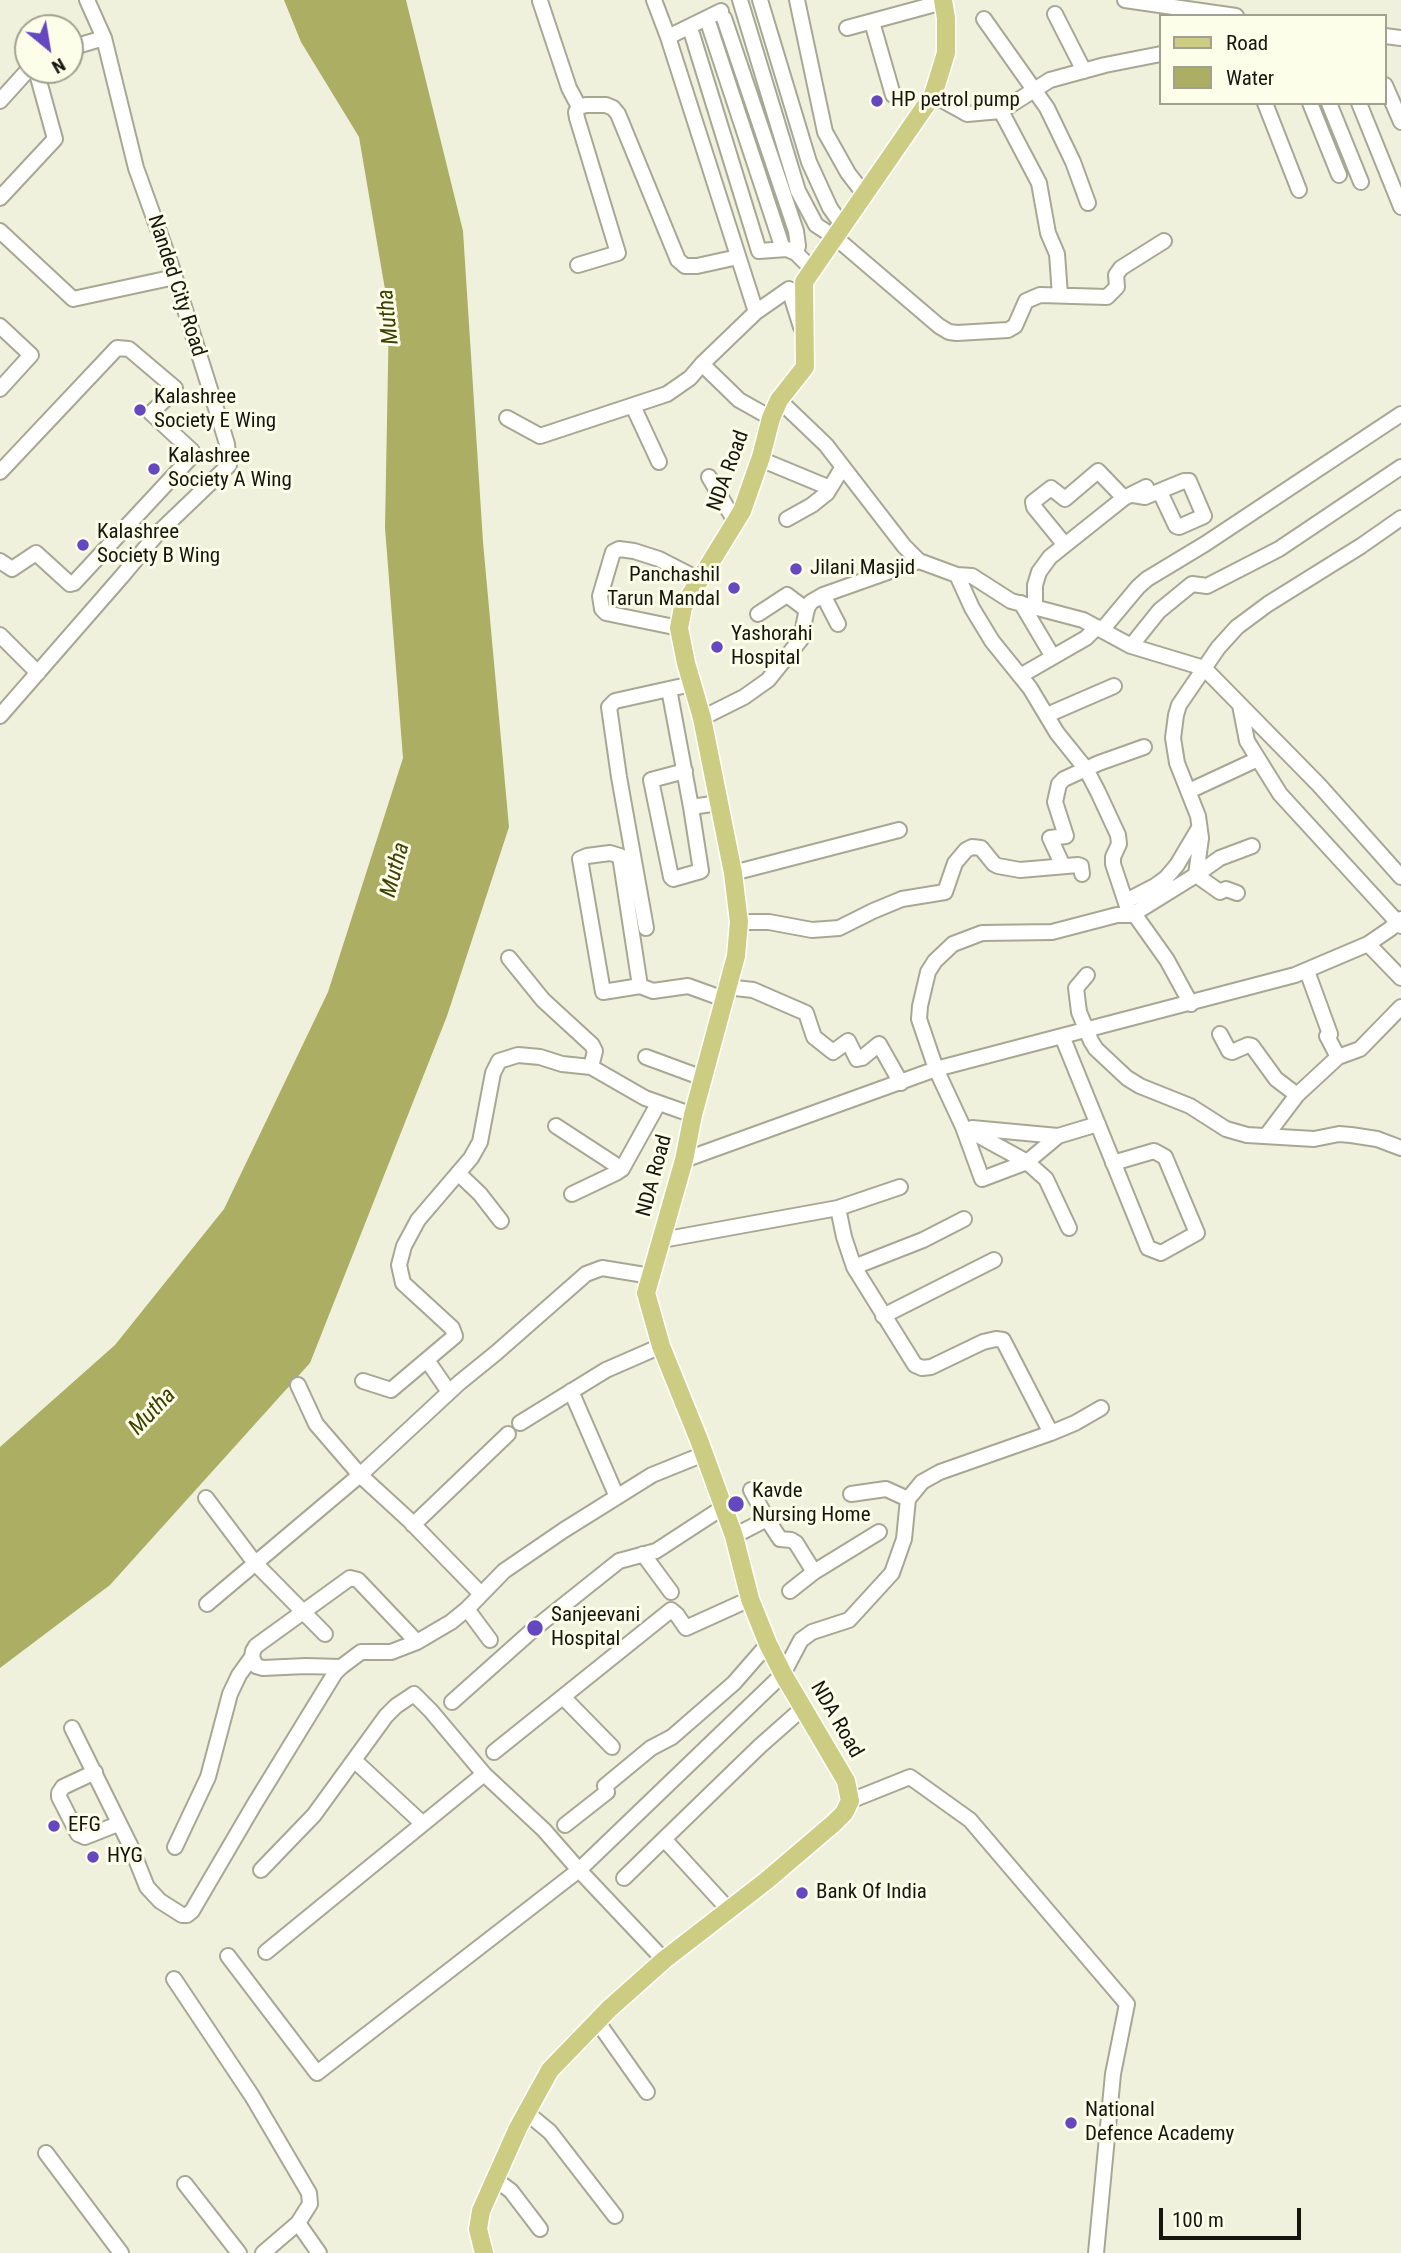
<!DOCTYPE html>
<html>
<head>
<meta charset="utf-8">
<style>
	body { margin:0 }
	#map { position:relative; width:1401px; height:2253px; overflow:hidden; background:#f0f1dc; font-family:"Roboto Condensed",sans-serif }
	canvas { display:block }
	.legend { position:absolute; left:1159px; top:14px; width:228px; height:91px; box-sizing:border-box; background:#fdfee9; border:2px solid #a1a192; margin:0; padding:9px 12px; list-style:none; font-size:21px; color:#16160f }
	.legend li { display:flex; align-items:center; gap:14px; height:35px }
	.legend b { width:35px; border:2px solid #a1a192 }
	.north { position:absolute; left:14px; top:14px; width:70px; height:70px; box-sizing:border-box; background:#fdfee9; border:2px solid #a1a192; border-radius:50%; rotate:150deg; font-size:19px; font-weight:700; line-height:28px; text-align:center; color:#16160f }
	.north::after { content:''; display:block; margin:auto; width:24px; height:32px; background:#6547bf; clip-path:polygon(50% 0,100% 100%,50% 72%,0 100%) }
	.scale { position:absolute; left:1159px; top:2208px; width:142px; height:32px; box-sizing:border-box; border:4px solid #16160f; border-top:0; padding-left:9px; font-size:21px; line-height:24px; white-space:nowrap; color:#16160f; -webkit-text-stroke:5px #fdfee9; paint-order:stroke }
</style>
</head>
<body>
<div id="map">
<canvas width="1401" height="2253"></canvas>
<ul class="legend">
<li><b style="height:9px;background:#cccd82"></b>Road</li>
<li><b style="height:19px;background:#acae64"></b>Water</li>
</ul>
<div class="north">N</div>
<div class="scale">100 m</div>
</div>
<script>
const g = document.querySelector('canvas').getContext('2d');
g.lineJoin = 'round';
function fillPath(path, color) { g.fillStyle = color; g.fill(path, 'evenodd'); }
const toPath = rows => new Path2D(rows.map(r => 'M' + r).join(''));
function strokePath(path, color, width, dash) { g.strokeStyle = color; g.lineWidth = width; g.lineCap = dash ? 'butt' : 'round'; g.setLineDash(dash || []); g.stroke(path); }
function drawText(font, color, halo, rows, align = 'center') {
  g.font = font + ' "Roboto Condensed",sans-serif'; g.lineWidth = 6; g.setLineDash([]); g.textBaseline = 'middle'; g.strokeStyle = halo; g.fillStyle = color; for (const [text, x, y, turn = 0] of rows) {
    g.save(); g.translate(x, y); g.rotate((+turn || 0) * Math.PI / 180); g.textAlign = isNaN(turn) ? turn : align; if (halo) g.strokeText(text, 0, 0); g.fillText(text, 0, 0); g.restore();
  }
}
fillPath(toPath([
	[284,0,406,0,463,231,483,542,509,827,447,1016,310,1363,110,1585,0,1668,0,1447,115,1345,224,1209,328,992,403,758,385,528,389,313,359,137,301,42]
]), '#acae64');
const minor = toPath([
	[740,0,798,191,816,225,836,238,939,326,949,332,957,333,1008,330,1015,326,1026,301,1040,295,1107,297,1117,287,1116,275,1121,268,1164,241],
	[760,0,809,162,830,208,843,226],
	[797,0,825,132,848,173,865,195],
	[1125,0,1236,16],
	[540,1,569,88,579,107],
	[1055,14,1084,71],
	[724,18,796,231,798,246,796,253],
	[984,19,1047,108,1073,162,1088,203],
	[872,22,893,95],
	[709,25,783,249],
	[847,28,943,2],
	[692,34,759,251,787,249,796,253,813,270],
	[1385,36,1401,38],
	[668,37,721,11],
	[70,48,104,38],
	[1385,85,1401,122],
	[933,95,967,114,1001,111],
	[0,101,28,70],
	[1265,103,1299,190],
	[1310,103,1339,175],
	[1329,103,1361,182],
	[1359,103,1401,207],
	[0,198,55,139,36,70],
	[0,231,73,299,175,277],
	[578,265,618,253,577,118,576,112,579,107,586,105,606,105,613,108,618,114,678,260,685,266,697,266,738,257],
	[1060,295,1057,254,1048,233,1039,183,1001,111,1050,80,1105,65,1161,54],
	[756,312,789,289,801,327],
	[0,326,31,355,0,389],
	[702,364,739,400,771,418],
	[779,400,826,445,904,546,919,561],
	[633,406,659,462],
	[507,418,540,436,667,394,690,378,702,364,756,312,668,37,654,0],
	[760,459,830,488],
	[0,472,117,348,129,349,175,388,174,391,151,413,192,451,192,456,74,583,70,584,36,553,12,569,0,561],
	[709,477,736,523],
	[1133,495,1145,497,1184,481,1189,481,1204,516,1179,527,1176,526,1160,492],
	[787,519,812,505,827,493,841,470],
	[1065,545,1034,507,1033,502,1051,488,1065,499,1098,471,1124,498],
	[957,575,972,608,992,641,1030,688,1057,733,1086,769,1098,792,1118,835,1119,844,1113,857,1113,864,1130,915],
	[823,595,838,624],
	[1021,603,1053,657],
	[1035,607,1035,585,1039,572,1050,557,1124,498,1146,487],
	[758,614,787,595,807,610],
	[679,628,606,613,602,609,600,596,613,552,619,549,634,551,659,559,700,580],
	[1102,630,1138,587,1147,579,1205,544,1401,414],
	[0,635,38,673],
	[1131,646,1159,611,1192,584,1207,586,1279,549,1401,467],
	[1020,676,1086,638,1097,627],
	[692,684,669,689,691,807,719,803],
	[1240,705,1247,741,1280,794,1401,926],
	[1047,715,1114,686],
	[0,716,123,575,157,534,229,465,227,444,220,421,171,265,136,168,104,38,87,0],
	[702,718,744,697,768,680,801,639,807,608,811,602,823,595,919,561,957,575,972,576,1011,601,1083,620,1131,646,1204,668,1319,785,1401,877],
	[685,771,651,780,671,877,673,879,701,871,691,807],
	[1189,791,1258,759],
	[1063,866,1050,838,1066,836,1055,802,1059,784,1064,779,1099,763,1144,747],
	[733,873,899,830],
	[1237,893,1226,889,1220,892,1196,875,1201,838,1198,816,1177,763,1173,738,1176,715,1179,705,1218,648,1237,627,1268,604,1361,546,1401,518],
	[1126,901,1155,886,1166,878,1177,865,1199,828],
	[739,922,769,922,812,930,839,928,873,911,902,899,945,892,955,863,966,850,972,847,981,848,994,864,998,866,1020,870,1078,865,1081,866,1082,874],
	[646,928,619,777,609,707,615,701,669,689],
	[1368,944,1401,978],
	[509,958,543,1000,592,1045,595,1051,591,1067],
	[1307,971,1330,1034,1327,1036,1338,1057],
	[1087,975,1076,988,1079,1012,1091,1041,1096,1049,1127,1078,1140,1086,1190,1106,1226,1129,1247,1135,1314,1139,1339,1134,1351,1135,1377,1139,1401,1148],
	[640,986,603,992,580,859,587,856,610,853,620,856,640,986,653,991,688,986,724,999],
	[726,987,753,990,806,1013,814,1037,833,1052,848,1041,857,1059,862,1058,879,1044,901,1083],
	[1191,1004,1167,960,1135,915,1138,911,1196,875,1220,858,1252,846],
	[1220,1034,1229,1051,1232,1052,1248,1045,1252,1046,1276,1079,1297,1095],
	[1062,1036,1148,1248,1161,1253,1197,1233,1165,1157,1154,1151,1113,1163],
	[646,1057,703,1078],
	[556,1126,622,1169],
	[963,1127,1027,1162,1046,1179,1069,1228],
	[972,1128,1058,1136,1098,1124],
	[1058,1136,1027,1162,982,1179,963,1127,936,1069,919,1019,920,1006,928,972,935,961,953,944,982,933,1052,932,1117,915,1135,915],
	[1266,1136,1297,1095,1338,1057,1360,1049,1401,1007],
	[684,1160,936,1069,1295,975,1368,944,1390,929,1401,919],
	[458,1173,480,1194,501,1221],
	[572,1194,616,1173,622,1169,658,1104],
	[838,1208,900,1187],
	[854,1267,923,1240,964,1219],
	[883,1316,994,1260],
	[427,1360,449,1392],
	[363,1381,391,1390,455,1336,452,1328,403,1283,399,1265,404,1246,418,1220,471,1158,480,1142,493,1073,499,1061,518,1055,540,1057,562,1064,591,1067,645,1098,693,1115],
	[298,1385,316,1424,360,1475,409,1520,481,1594],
	[571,1391,617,1497],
	[520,1423,606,1370,661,1346],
	[1051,1433,1075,1423,1101,1408],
	[851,1494,886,1489,908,1499],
	[206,1498,255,1563,325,1634],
	[767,1519,780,1539,791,1540,796,1543,814,1572,879,1532],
	[413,1525,508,1434],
	[734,1536,767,1519,751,1490],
	[643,1554,671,1592],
	[790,1591,814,1572],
	[207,1604,360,1475,459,1383,496,1353,586,1274,602,1268,651,1276],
	[467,1609,490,1640],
	[341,1667,306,1666,263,1668,256,1666,252,1657,253,1651,256,1646,350,1578,358,1580,417,1642],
	[563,1697,612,1747],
	[452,1702,535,1628,619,1561,656,1551,722,1508],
	[72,1728,131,1847,147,1887,160,1901,182,1915,187,1915,192,1911,254,1805,335,1673,341,1667,361,1652,391,1652,417,1642,451,1622,467,1609,504,1571,564,1530,652,1475,704,1454],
	[494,1752,671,1610,677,1615,686,1628,750,1599],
	[354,1760,423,1824],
	[95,1772,63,1787,59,1793,59,1797,78,1834,85,1837,118,1824],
	[850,1801,910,1777,970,1820,1127,2004,1113,2074,1096,2253],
	[565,1825,607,1792,605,1786,651,1748,672,1737,734,1683,768,1644],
	[175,1847,208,1777,230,1694,239,1675,252,1657],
	[261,1870,314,1815,386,1716,396,1706,414,1694,431,1711,484,1774,544,1830,579,1870,783,1674,801,1640,812,1632,849,1620,892,1573,904,1539,908,1499,922,1482,940,1472,1051,1433,1003,1340,996,1339,983,1342,931,1367,922,1368,915,1365,854,1267,844,1237,838,1208,662,1240],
	[624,1878,664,1839],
	[729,1910,664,1839,760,1746,803,1708],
	[266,1952,484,1774],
	[228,1956,317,2073,579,1870,664,1960],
	[174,1979,252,2096,309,2193,310,2204,298,2223,263,2253],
	[597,2021,647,2092],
	[526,2112,550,2132,615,2216],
	[46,2153,121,2253],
	[495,2179,511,2191,540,2229],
	[185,2184,239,2253],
	[298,2223,319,2253]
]);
const major = toPath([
	[484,2253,478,2229,481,2211,518,2128,550,2070,609,2009,664,1960,766,1881,834,1823,844,1813,850,1801,846,1781,783,1674,768,1644,750,1599,734,1536,699,1440,661,1346,646,1293,684,1160,693,1115,736,956,739,922,733,873,702,718,686,663,679,628,683,607,742,511,761,457,771,418,779,400,805,367,804,282,933,95,946,53,946,18,943,0]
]);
strokePath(minor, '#a6a894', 18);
strokePath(major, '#fff', 21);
strokePath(minor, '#fff', 14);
strokePath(major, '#cccd82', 18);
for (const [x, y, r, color] of [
	[877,101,7,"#6547bf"],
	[140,410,7,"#6547bf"],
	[154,469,7,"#6547bf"],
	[83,545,7,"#6547bf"],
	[796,569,7,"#6547bf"],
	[734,588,7,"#6547bf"],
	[717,647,7,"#6547bf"],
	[736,1504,9,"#6547bf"],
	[535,1628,9,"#6547bf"],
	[54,1826,7,"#6547bf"],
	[93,1857,7,"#6547bf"],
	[802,1893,7,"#6547bf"],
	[1071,2123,7,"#6547bf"]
]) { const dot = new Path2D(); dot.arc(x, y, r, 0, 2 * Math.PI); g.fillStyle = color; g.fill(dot); strokePath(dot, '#fdfee9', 2.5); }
drawText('21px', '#16160f', '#fdfee9', [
	["HP petrol pump",891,101],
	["Kalashree",154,398],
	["Society E Wing",154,422],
	["Kalashree",168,457],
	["Society A Wing",168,481],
	["Kalashree",97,533],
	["Society B Wing",97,557],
	["Jilani Masjid",810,569],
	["Panchashil",720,576,"right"],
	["Tarun Mandal",720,600,"right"],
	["Yashorahi",731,635],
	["Hospital",731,659],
	["Kavde",752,1492],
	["Nursing Home",752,1516],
	["Sanjeevani",551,1616],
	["Hospital",551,1640],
	["EFG",68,1826],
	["HYG",107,1857],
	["Bank Of India",816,1893],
	["National",1085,2111],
	["Defence Academy",1085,2135]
], 'left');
drawText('21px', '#16160f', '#fdfee9', [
	["Nanded City Road",176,286,72],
	["NDA Road",729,471,-70],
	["NDA Road",655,1176,-75],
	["NDA Road",836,1720,60]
]);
drawText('italic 23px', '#3f4003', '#fdfee9', [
	["Mutha",389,317,-96],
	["Mutha",396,870,-75],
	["Mutha",153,1412,-46]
]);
</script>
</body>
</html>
